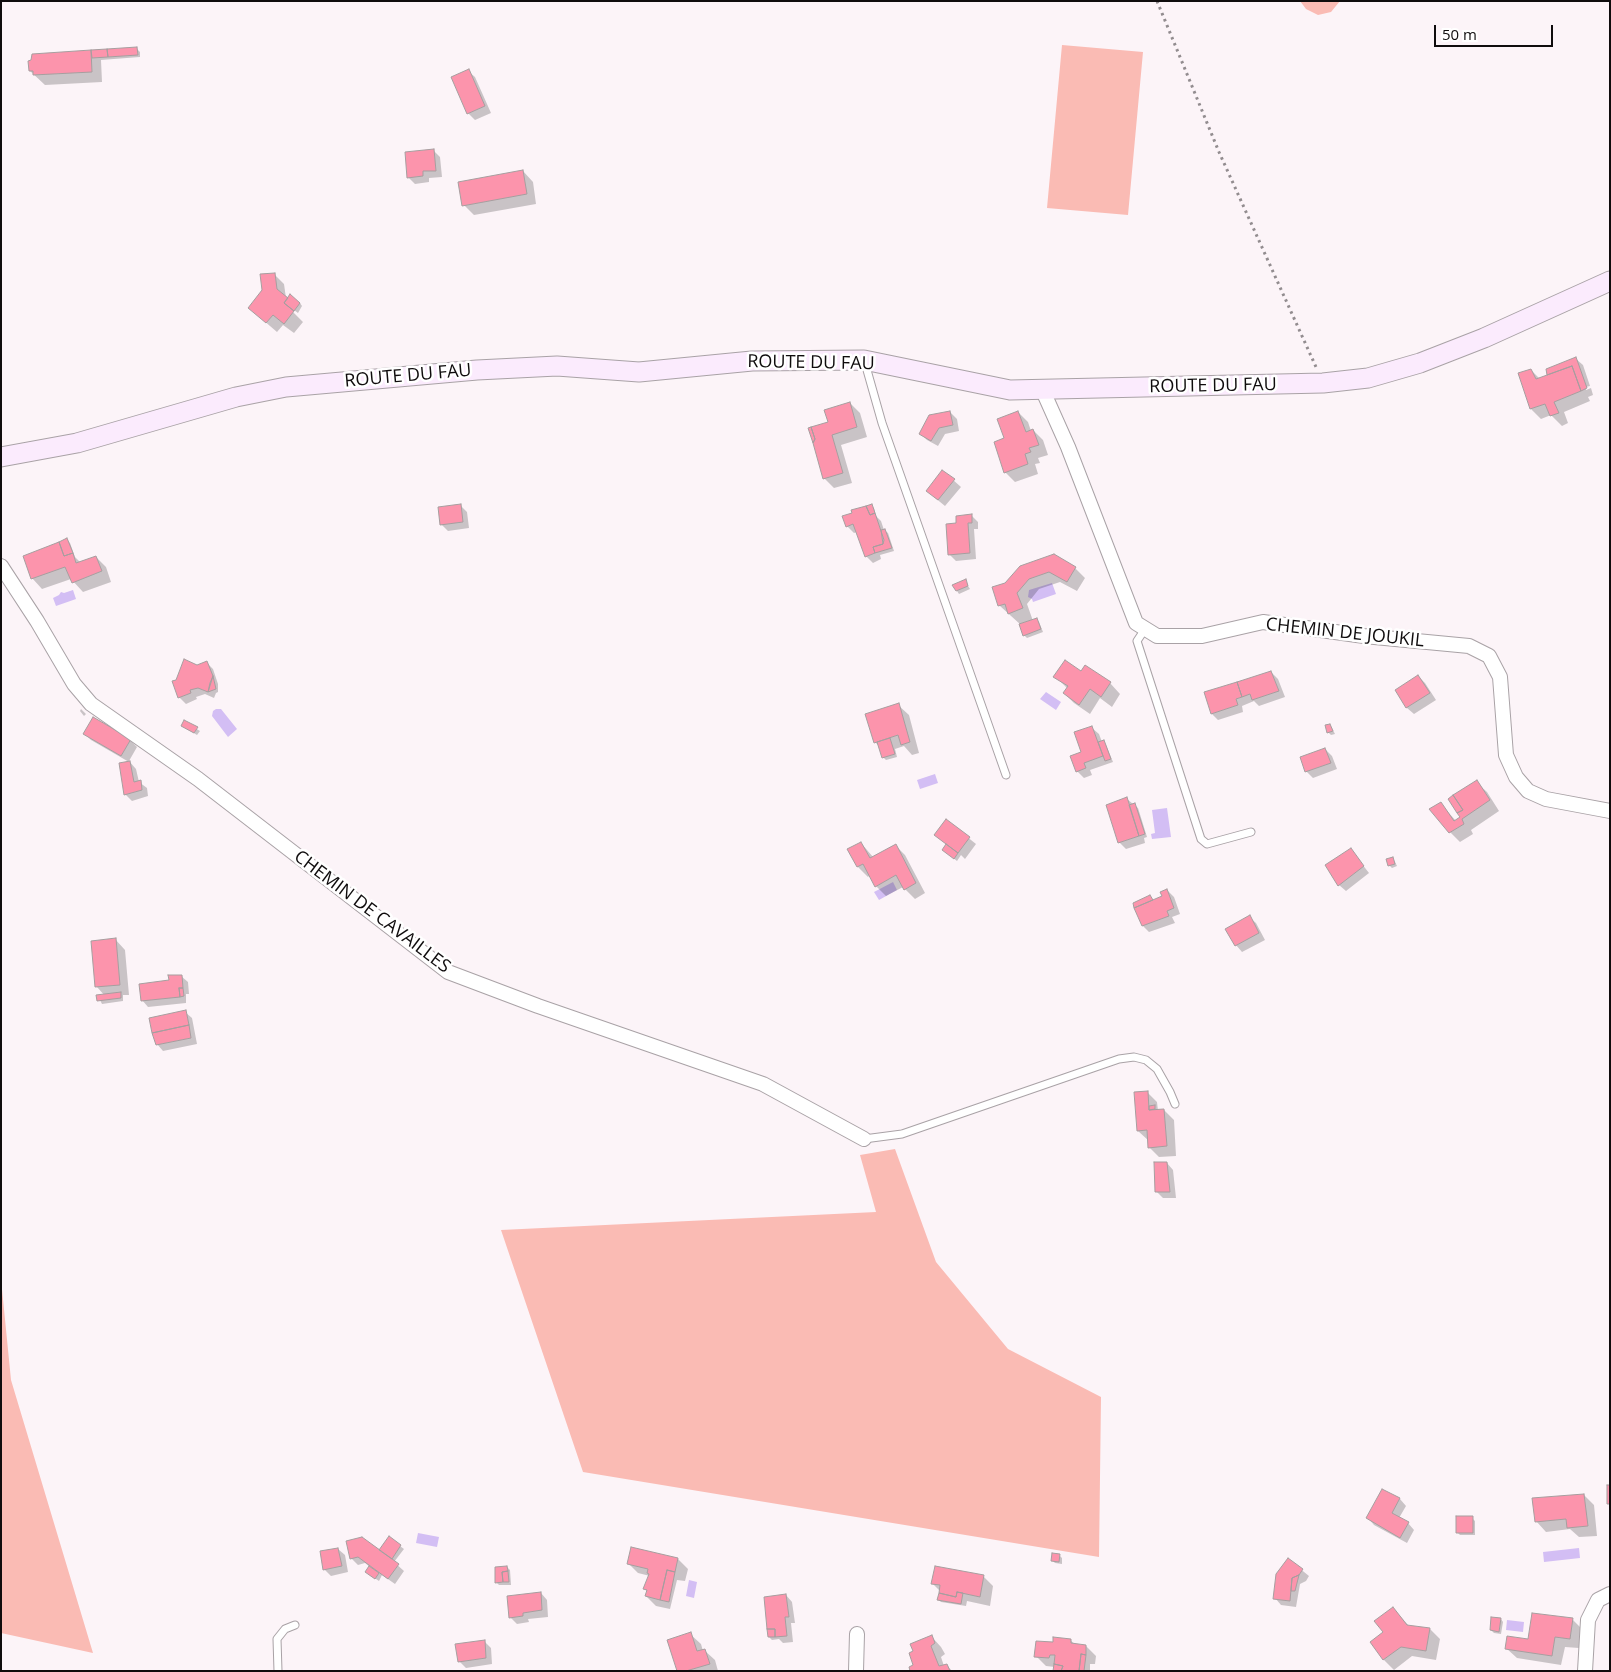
<!DOCTYPE html>
<html>
<head>
<meta charset="utf-8">
<style>
	body { margin:0 }
	#map { position:relative; width:1611px; height:1672px; overflow:hidden; background:#fcf4f8; font-family:"Open Sans",sans-serif }
	canvas { display:block }
	.frame { position:absolute; inset:0; border:2px solid #0f0c0d; pointer-events:none }
	.scale { position:absolute; left:1434px; top:25px; width:119px; height:22px; box-sizing:border-box; border:2px solid #0f0c0d; border-top:0; padding-left:6px; font-size:15px; line-height:18px; white-space:nowrap; color:#0f0c0d; -webkit-text-stroke:4px #fff; paint-order:stroke }
</style>
</head>
<body>
<div id="map">
<canvas width="1611" height="1672"></canvas>
<div class="frame"></div>
<div class="scale">50 m</div>
</div>
<script>
const g = document.querySelector('canvas').getContext('2d');
g.lineJoin = 'round';
function fillPath(path, color) { g.fillStyle = color; g.fill(path, 'evenodd'); }
const toPath = rows => new Path2D(rows.map(r => 'M' + r).join(''));
function strokePath(path, color, width, dash) { g.strokeStyle = color; g.lineWidth = width; g.lineCap = dash ? 'butt' : 'round'; g.setLineDash(dash || []); g.stroke(path); }
function drawText(font, color, halo, rows, align = 'center') {
  g.font = font + ' "Open Sans",sans-serif'; g.lineWidth = 5; g.setLineDash([]); g.textBaseline = 'middle'; g.strokeStyle = halo; g.fillStyle = color; for (const [text, x, y, turn = 0] of rows) {
    g.save(); g.translate(x, y); g.rotate((+turn || 0) * Math.PI / 180); g.textAlign = isNaN(turn) ? turn : align; if (halo) g.strokeText(text, 0, 0); g.fillText(text, 0, 0); g.restore();
  }
}
fillPath(toPath([
	[1300,1,1340,1,1331,12,1318,15,1306,9],
	[1062,45,1143,52,1128,215,1047,208],
	[895,1149,936,1262,1008,1349,1101,1397,1099,1557,583,1472,501,1230,876,1212,860,1155],
	[1,1279,11,1380,93,1653,1,1633]
]), '#fabbb4');
fillPath(toPath([
	[1052,583,1056,594,1033,602,1032,599,1028,597,1029,590],
	[73,590,76,599,56,606,53,598,59,595,61,592,64,593],
	[1046,692,1061,702,1056,710,1040,699],
	[216,709,221,709,237,729,228,737,212,716,213,711],
	[935,774,938,783,920,789,917,780],
	[1167,808,1171,837,1152,839,1151,834,1155,833,1152,810],
	[893,882,897,890,879,900,874,892],
	[418,1533,439,1537,437,1547,416,1543],
	[1579,1548,1580,1558,1544,1562,1543,1552],
	[689,1580,697,1582,694,1598,686,1596],
	[1507,1620,1524,1622,1523,1632,1506,1630]
]), '#d3bef4');
fillPath(toPath([
	[137,49,140,52,140,57,101,60,102,82,45,85,30,71,33,55],
	[468,71,475,77,491,113,475,120,469,114,453,78],
	[433,150,440,157,442,177,429,178,429,182,415,184,408,177],
	[523,171,533,182,536,204,474,215,464,205],
	[274,274,284,284,286,298,300,303,302,306,298,313,294,310,292,311,303,322,294,333,283,325,277,332,249,308],
	[1576,359,1583,365,1590,386,1586,387,1586,390,1591,388,1593,395,1588,397,1590,401,1564,412,1568,423,1562,426,1551,415,1541,419,1531,409,1519,374,1531,370,1540,379,1549,376,1548,375],
	[850,403,860,413,867,437,841,445,852,483,834,488,824,478,830,423],
	[950,412,957,419,959,431,945,434,938,446,927,440,921,434],
	[1018,412,1028,422,1031,431,1033,430,1043,440,1048,455,1038,458,1040,463,1035,464,1038,474,1015,482,1005,472,1005,438],
	[943,471,961,487,945,506,934,497],
	[460,505,467,512,469,528,448,531,441,524],
	[871,505,874,508,876,516,881,521,884,530,888,533,894,551,880,555,881,559,873,563,866,556,857,532,854,533,847,526],
	[972,516,978,522,978,529,974,529,976,559,956,561,949,554,958,524],
	[67,540,70,543,75,557,81,563,96,557,106,567,111,582,83,592,71,579,42,589,32,578],
	[1021,567,1075,568,1085,578,1077,591,1060,582,1039,589,1027,604,1033,621,1036,619,1039,622,1043,632,1027,638,1024,635,1021,625,1000,606,993,588,1006,584],
	[965,581,970,589,959,594,957,591],
	[207,663,213,669,218,684,218,692,216,693,214,698,205,694,196,697,197,699,186,704,179,697],
	[1085,667,1110,683,1120,694,1112,707,1100,698,1090,714,1074,703,1064,693,1067,688,1055,676,1081,672],
	[1271,672,1278,679,1285,697,1259,706,1254,701,1242,706,1243,712,1218,720,1212,714],
	[1418,676,1425,683,1436,700,1414,714,1407,708,1396,690],
	[898,705,909,715,919,753,912,755,904,746,895,749,897,757,886,760,883,757,880,747,875,742],
	[81,709,86,714,84,716,80,711],
	[185,722,200,731,197,735,182,726],
	[1329,725,1332,728,1335,734,1331,735,1328,732],
	[1092,728,1099,734,1102,742,1103,742,1106,745,1113,762,1090,770,1092,775,1084,778,1077,771],
	[85,734,130,740,137,747,129,761,136,769,139,782,147,788,148,796,132,801,125,794,129,762,91,740],
	[1325,749,1332,756,1337,769,1313,778,1306,771],
	[1476,782,1487,792,1499,811,1471,830,1473,834,1460,842,1450,832,1440,803,1456,821,1462,817],
	[1127,799,1138,808,1147,837,1144,838,1145,843,1126,849,1119,842],
	[946,820,976,844,965,859,961,855,957,861,947,853,947,845,936,835],
	[861,843,873,857,895,845,905,855,925,893,915,899,903,887,886,896,876,886,870,875,868,877,858,867,849,850],
	[1351,850,1369,873,1346,891,1339,885,1327,866],
	[1393,858,1397,866,1392,868,1389,865],
	[1167,890,1174,897,1180,914,1172,917,1175,923,1149,932,1143,926,1150,897,1154,901,1164,897],
	[1249,917,1256,923,1265,940,1242,952,1236,945],
	[115,939,125,950,129,995,123,995,123,1001,102,1004,98,996,105,996,97,987],
	[181,976,188,982,189,994,186,994,186,1003,148,1007,142,1000],
	[185,1012,192,1018,197,1044,163,1051,157,1044],
	[1147,1092,1157,1102,1158,1111,1164,1110,1174,1120,1176,1156,1159,1157,1149,1147,1149,1141,1138,1131],
	[1167,1163,1173,1170,1176,1198,1163,1198,1156,1191],
	[1383,1490,1400,1499,1406,1506,1399,1518,1408,1523,1414,1530,1407,1543,1374,1525,1368,1518],
	[1584,1495,1594,1505,1597,1536,1579,1537,1570,1529,1546,1532,1536,1521],
	[1472,1518,1475,1521,1475,1535,1460,1535,1457,1532],
	[389,1538,404,1549,394,1562,404,1571,395,1584,382,1575,379,1581,370,1575,367,1572,370,1567,365,1563,358,1565,351,1558,348,1542,384,1554],
	[338,1549,345,1555,348,1572,331,1576,324,1569],
	[1059,1555,1062,1558,1062,1564,1055,1563,1052,1560],
	[678,1559,688,1569,685,1581,677,1580,670,1609,656,1606,646,1596,648,1592,645,1589,650,1576,638,1573,628,1563],
	[1288,1559,1309,1576,1306,1581,1300,1584,1296,1607,1281,1605,1275,1598],
	[507,1567,510,1570,511,1585,499,1585,496,1582],
	[983,1576,993,1586,990,1606,967,1601,966,1606,941,1602,938,1599,940,1591,933,1584],
	[541,1593,547,1600,548,1617,528,1619,529,1622,517,1624,510,1617],
	[786,1595,792,1602,795,1623,791,1623,793,1642,783,1643,779,1639,772,1640,769,1637],
	[1393,1608,1409,1626,1430,1629,1440,1639,1436,1660,1412,1656,1394,1670,1384,1660,1371,1643,1385,1632],
	[1501,1619,1503,1622,1501,1634,1494,1633,1491,1630],
	[1572,1619,1582,1629,1579,1648,1565,1647,1561,1665,1517,1658,1506,1648,1529,1640],
	[690,1634,701,1644,703,1651,704,1650,715,1660,718,1671,678,1671],
	[931,1636,941,1647,945,1654,941,1657,944,1666,947,1665,952,1671,912,1671],
	[1070,1640,1076,1645,1086,1646,1096,1656,1095,1664,1090,1664,1090,1671,1054,1671,1055,1667,1046,1666,1036,1656,1054,1644],
	[485,1642,491,1648,492,1664,466,1668,459,1661]
]), '#0003');
const building = toPath([
	[137,47,138,55,108,57,107,49,137,47],
	[107,49,108,57,92,58,91,50,107,49],
	[91,50,92,72,33,75,33,71,29,71,28,61,31,60,32,54,91,50],
	[469,69,485,106,467,114,451,77,469,69],
	[434,149,436,171,423,171,423,176,407,178,405,152,434,149],
	[523,170,527,194,462,206,458,182,523,170],
	[275,273,277,289,288,298,284,303,294,311,284,324,273,315,266,323,248,308,262,290,260,274,275,273],
	[290,294,300,303,294,311,284,303,290,294],
	[1576,357,1587,388,1581,391,1572,366,1547,375,1546,369,1576,357],
	[1572,366,1581,391,1554,402,1559,413,1550,416,1545,404,1530,409,1518,373,1531,369,1536,379,1572,366],
	[850,402,857,427,832,435,843,473,823,479,813,443,815,439,811,427,828,422,824,410,850,402],
	[950,411,953,425,939,428,931,441,919,434,929,415,950,411],
	[1018,411,1026,432,1033,429,1039,445,1029,448,1031,452,1025,454,1028,464,1004,473,994,442,1004,438,997,419,1018,411],
	[811,427,815,439,813,443,808,428,811,427],
	[942,470,955,479,938,500,926,491,942,470],
	[461,504,463,522,440,525,438,507,461,504],
	[872,504,875,513,870,515,866,506,872,504],
	[866,506,870,515,875,513,884,540,883,544,873,547,875,553,865,557,853,524,846,527,842,516,852,513,851,510,866,506],
	[972,514,972,523,968,523,970,553,948,555,946,524,956,523,956,516,972,514],
	[885,529,892,548,875,553,873,547,883,544,881,530,885,529],
	[67,538,73,553,64,556,59,542,67,538],
	[59,542,64,556,73,553,76,563,96,556,102,571,72,583,65,567,31,579,23,556,59,542],
	[1054,554,1076,567,1067,582,1049,572,1029,579,1017,593,1023,608,1008,614,1005,604,998,606,992,587,1005,583,1020,566,1054,554],
	[966,579,968,586,956,591,952,585,966,579],
	[1037,618,1041,629,1023,636,1019,624,1037,618],
	[184,659,197,665,207,661,213,676,208,692,198,688,190,690,191,693,178,698,172,681,176,680,184,659],
	[1065,660,1081,671,1085,665,1111,682,1101,697,1090,689,1079,705,1063,693,1068,686,1053,677,1065,660],
	[1271,671,1279,691,1252,700,1250,694,1242,697,1237,682,1271,671],
	[1418,675,1430,693,1406,708,1395,690,1418,675],
	[213,676,216,689,208,692,210,683,213,676],
	[1237,682,1242,697,1236,699,1238,705,1211,714,1204,692,1237,682],
	[899,703,910,742,901,745,898,735,874,743,865,714,899,703],
	[93,717,131,739,121,756,83,734,93,717],
	[184,720,198,727,194,733,181,726,184,720],
	[1330,724,1333,731,1327,733,1325,725,1330,724],
	[1092,726,1103,756,1084,763,1086,768,1076,772,1070,756,1081,752,1074,732,1092,726],
	[890,738,895,754,882,758,877,742,890,738],
	[1104,740,1111,759,1105,761,1098,742,1104,740],
	[1325,748,1331,763,1305,772,1300,757,1325,748],
	[130,761,134,782,141,780,142,790,124,795,119,763,130,761],
	[1477,780,1490,800,1462,819,1464,824,1449,833,1429,809,1441,802,1454,821,1460,817,1457,813,1463,810,1453,795,1477,780],
	[1453,795,1463,810,1457,813,1448,799,1453,795],
	[1127,797,1139,836,1118,843,1106,805,1127,797],
	[1135,803,1145,834,1139,836,1129,805,1135,803],
	[946,819,970,837,958,853,934,835,946,819],
	[861,842,870,858,896,844,916,883,904,890,896,875,875,887,863,864,857,867,847,849,861,842],
	[946,844,958,853,954,859,942,850,946,844],
	[1351,848,1364,866,1338,886,1325,865,1351,848],
	[1393,857,1395,864,1388,866,1386,859,1393,857],
	[1167,889,1174,908,1167,911,1169,916,1142,926,1134,908,1162,896,1160,892,1167,889],
	[1150,895,1153,900,1134,908,1133,903,1150,895],
	[1250,915,1259,933,1235,946,1225,929,1250,915],
	[116,938,120,985,95,987,91,941,116,938],
	[168,975,182,975,183,988,179,988,180,997,141,1001,139,984,169,980,168,975],
	[179,988,183,988,184,996,180,997,179,988],
	[121,992,121,998,97,1001,96,995,121,992],
	[186,1010,189,1025,152,1033,149,1018,186,1010],
	[189,1025,191,1038,156,1045,152,1033,189,1025],
	[1148,1091,1149,1110,1164,1109,1167,1146,1148,1148,1147,1130,1137,1131,1134,1092,1148,1091],
	[1155,1105,1155,1109,1149,1110,1149,1106,1155,1105],
	[1154,1162,1167,1162,1170,1192,1155,1192,1154,1162],
	[1607,1485,1610,1485,1610,1504,1607,1504,1607,1485],
	[1382,1489,1400,1498,1392,1513,1409,1522,1400,1538,1366,1518,1382,1489],
	[1584,1494,1588,1526,1567,1528,1566,1519,1535,1522,1532,1498,1584,1494],
	[1456,1516,1473,1516,1473,1533,1456,1533,1456,1516],
	[389,1536,401,1545,392,1559,379,1550,389,1536],
	[362,1537,399,1564,388,1579,358,1557,350,1559,346,1541,362,1537],
	[631,1547,678,1558,675,1572,667,1570,660,1600,645,1596,647,1590,643,1589,649,1574,647,1573,648,1569,627,1564,631,1547],
	[338,1548,342,1566,323,1570,320,1551,338,1548],
	[1052,1553,1060,1554,1059,1562,1051,1561,1052,1553],
	[1288,1558,1303,1569,1299,1575,1292,1578,1290,1601,1273,1599,1276,1574,1288,1558],
	[369,1566,379,1573,375,1579,365,1572,369,1566],
	[507,1566,508,1571,502,1572,503,1582,495,1583,495,1567,507,1566],
	[935,1566,984,1575,980,1597,957,1592,956,1597,939,1593,940,1585,931,1584,935,1566],
	[667,1570,675,1572,669,1602,660,1600,667,1570],
	[508,1571,509,1582,503,1582,502,1572,508,1571],
	[1299,1575,1295,1591,1291,1591,1292,1578,1299,1575],
	[541,1592,542,1610,523,1613,523,1616,509,1618,507,1596,541,1592],
	[957,1592,963,1593,961,1604,937,1600,939,1593,956,1597,957,1592],
	[786,1594,789,1617,785,1617,787,1636,775,1637,775,1629,767,1629,764,1597,786,1594],
	[1393,1607,1407,1625,1430,1628,1426,1651,1401,1647,1383,1660,1370,1642,1383,1632,1374,1621,1393,1607],
	[1532,1613,1573,1618,1570,1639,1555,1637,1552,1656,1505,1649,1507,1636,1528,1639,1532,1613],
	[1491,1617,1501,1618,1499,1632,1490,1630,1491,1617],
	[767,1629,775,1629,775,1637,768,1637,767,1629],
	[691,1632,697,1651,705,1649,710,1664,686,1671,677,1671,667,1640,691,1632],
	[932,1635,935,1643,931,1646,939,1666,947,1664,950,1671,910,1671,909,1667,913,1665,909,1653,913,1651,910,1644,932,1635],
	[1053,1637,1071,1639,1071,1643,1086,1645,1086,1655,1081,1654,1079,1671,1061,1671,1063,1666,1054,1664,1055,1655,1050,1655,1049,1658,1034,1657,1036,1641,1053,1642,1053,1637],
	[485,1640,486,1658,458,1662,455,1644,485,1640],
	[1081,1654,1086,1655,1084,1671,1079,1671,1081,1654],
	[1054,1664,1063,1666,1061,1671,1053,1671,1054,1664]
]);
fillPath(building, '#fc94ac');
strokePath(building, '#a69e9f', 1);
const lane = toPath([
	[865,363,882,423,1006,775],
	[1145,629,1137,641,1201,839,1207,844,1251,832],
	[864,1139,902,1134,1119,1059,1134,1057,1146,1060,1157,1069,1170,1092,1175,1104],
	[278,1671,277,1639,285,1629,295,1625]
]);
const street = toPath([
	[1043,391,1068,447,1136,623,1157,636,1202,636,1263,622,1364,636,1469,646,1489,656,1500,677,1506,755,1516,777,1528,791,1546,799,1610,811],
	[1,566,37,621,74,684,91,704,198,779,448,972,538,1006,763,1084,864,1139],
	[856,1671,857,1634],
	[1585,1671,1588,1620,1598,1600,1610,1594]
]);
const secondary = toPath([
	[1,457,77,443,236,397,286,387,477,370,557,366,639,372,752,361,864,360,1010,390,1323,383,1368,378,1420,363,1484,338,1610,281]
]);
strokePath(lane, '#a9a2a6', 9);
strokePath(street, '#a9a2a6', 16);
strokePath(secondary, '#a9a2a6', 21);
strokePath(toPath([
	[1157,1,1219,152,1316,367]
]), '#928c8f', 3, [2.5, 4]);
strokePath(lane, '#fff', 7);
strokePath(street, '#fff', 14);
strokePath(secondary, '#fbebfd', 19);
drawText('18px', '#0f0c0d', '#fff', [
	["ROUTE DU FAU",811,363,1],
	["ROUTE DU FAU",408,376,-5],
	["ROUTE DU FAU",1213,386,-1],
	["CHEMIN DE JOUKIL",1345,633,6],
	["CHEMIN DE CAVAILLES",372,912,37]
]);
</script>
</body>
</html>
